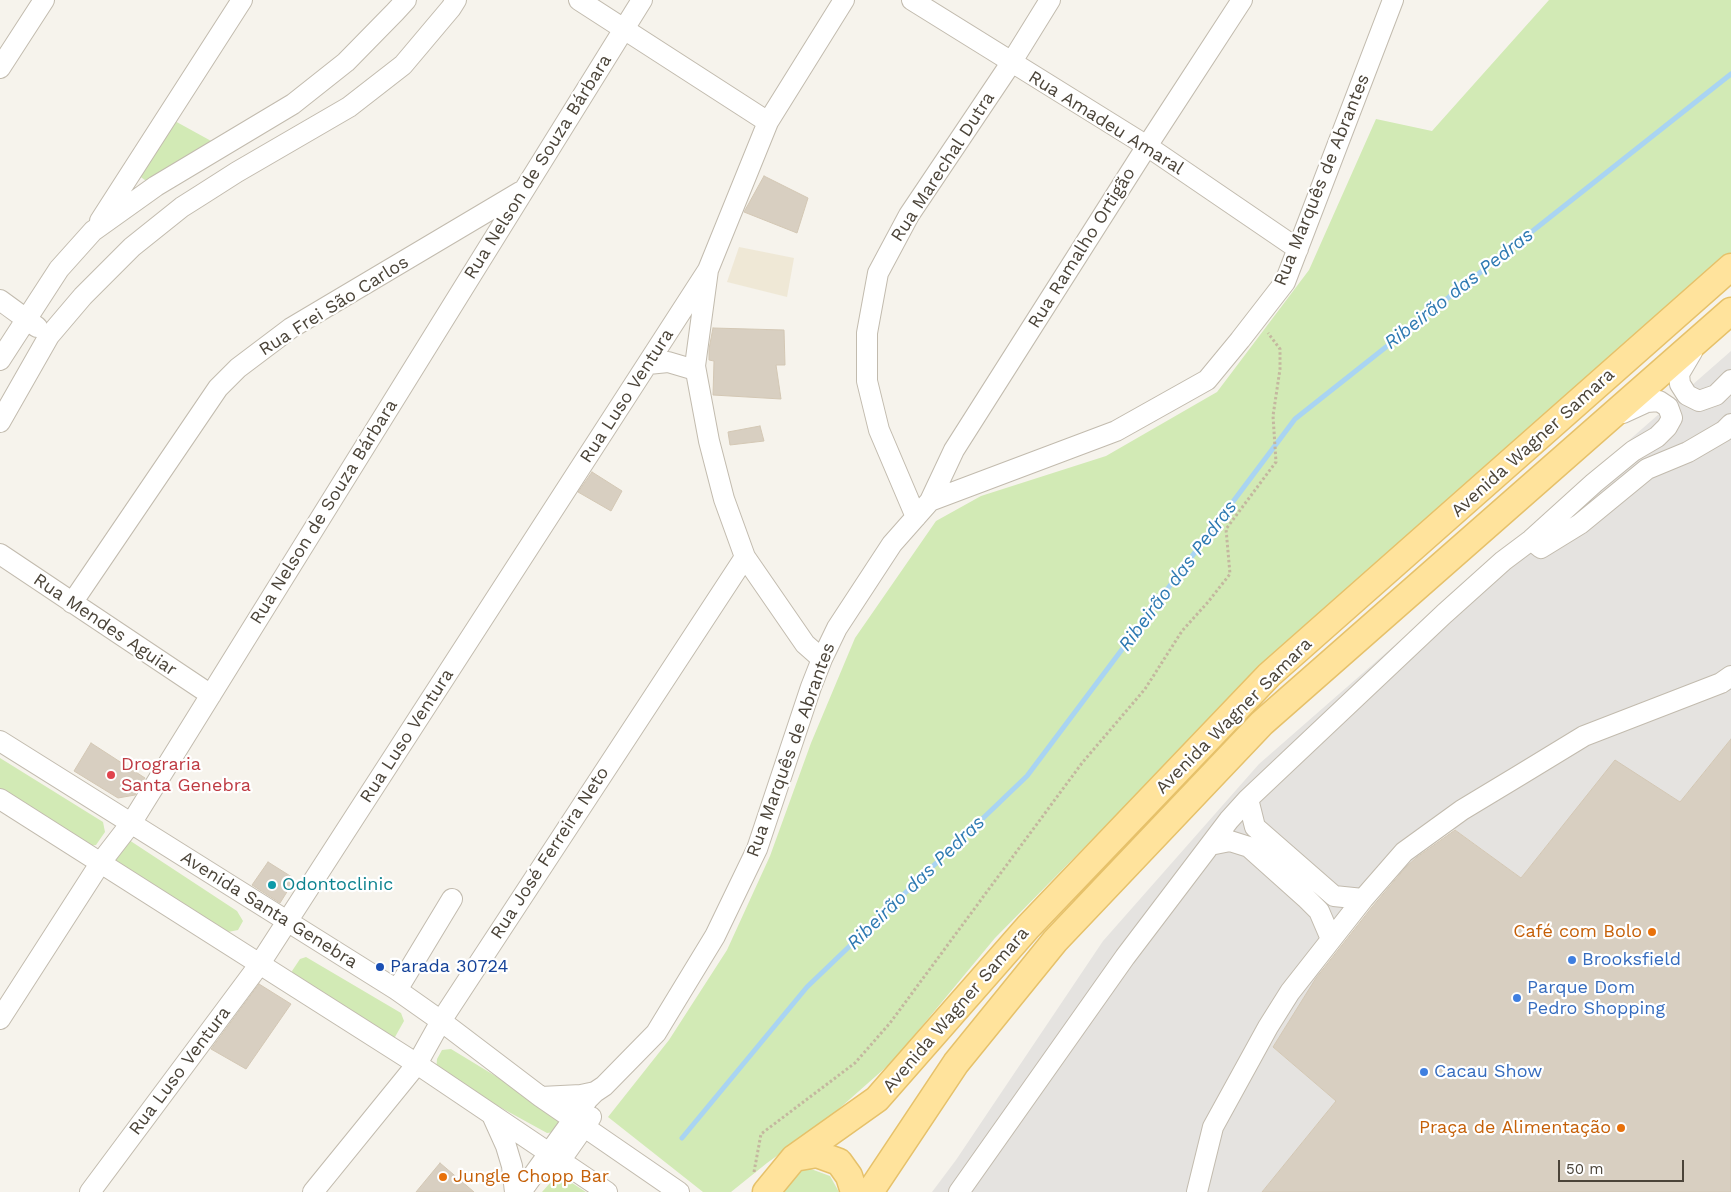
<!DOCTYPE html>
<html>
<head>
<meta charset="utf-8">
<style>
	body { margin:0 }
	#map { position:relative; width:1731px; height:1192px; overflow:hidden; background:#f6f3ec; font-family:"Work Sans",sans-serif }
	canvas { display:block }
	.scale { position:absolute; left:1558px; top:1160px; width:126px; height:22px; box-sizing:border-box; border:2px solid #4b4439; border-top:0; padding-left:6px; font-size:15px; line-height:18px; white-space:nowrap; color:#4b4439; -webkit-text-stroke:4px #fff; paint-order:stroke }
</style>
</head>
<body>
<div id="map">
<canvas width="1731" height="1192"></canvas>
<div class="scale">50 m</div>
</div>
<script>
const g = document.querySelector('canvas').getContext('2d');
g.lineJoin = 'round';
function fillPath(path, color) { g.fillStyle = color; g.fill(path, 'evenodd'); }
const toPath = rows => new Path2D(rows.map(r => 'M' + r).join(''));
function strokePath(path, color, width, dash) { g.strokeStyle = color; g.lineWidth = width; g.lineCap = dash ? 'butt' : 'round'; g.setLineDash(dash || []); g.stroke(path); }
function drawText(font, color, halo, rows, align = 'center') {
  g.font = font + ' "Work Sans",sans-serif'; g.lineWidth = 4.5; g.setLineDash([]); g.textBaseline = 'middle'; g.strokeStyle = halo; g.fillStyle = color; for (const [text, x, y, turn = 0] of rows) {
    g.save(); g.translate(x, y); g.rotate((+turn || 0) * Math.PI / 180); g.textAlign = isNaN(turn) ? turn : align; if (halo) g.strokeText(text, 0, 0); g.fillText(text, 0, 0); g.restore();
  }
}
fillPath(toPath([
	[739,247,794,258,787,297,727,282]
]), '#efe8d6');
fillPath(toPath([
	[1549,0,1731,0,1731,255,1268,661,995,938,893,1061,824,1122,767,1163,731,1192,703,1192,608,1117,669,1040,727,950,770,856,811,743,855,638,936,521,981,496,1106,456,1217,392,1309,270,1376,119,1432,131],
	[173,120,213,142,149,183,138,175],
	[0,758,103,822,105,832,96,845,89,846,0,790],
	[129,840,237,911,243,921,238,930,228,932,113,864,122,842],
	[306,957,401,1013,404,1021,395,1037,391,1037,295,984,292,971,300,959],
	[451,1049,553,1111,562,1120,555,1132,547,1133,436,1072,437,1059,442,1050],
	[811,1169,830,1176,839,1192,777,1192,791,1172],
	[558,1174,586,1192,542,1192]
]), '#d2eab5');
fillPath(toPath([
	[1731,351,1731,739,1680,802,1615,761,1521,878,1450,826,1371,901,1334,950,1273,1047,1336,1101,1262,1192,932,1192,956,1160,1103,941,1259,764]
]), '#e5e3e0');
strokePath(toPath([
	[682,1138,807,987,1027,776,1295,419,1731,74]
]), '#a9d4f2', 5);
const building = toPath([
	[764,176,808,198,797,233,744,212,764,176],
	[713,328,784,330,785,365,776,365,781,399,713,395,714,361,709,360,709,349,713,328],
	[760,426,764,441,730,445,728,432,760,426],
	[592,472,622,491,611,511,578,492,592,472],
	[1731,739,1731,1192,1262,1192,1336,1101,1273,1047,1316,978,1372,907,1406,867,1417,857,1455,830,1521,878,1615,760,1680,802,1731,739],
	[91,743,145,778,135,795,118,798,74,771,91,743],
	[268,862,295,879,280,903,252,885,268,862],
	[259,984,291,1004,246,1069,211,1049,259,984],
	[440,1163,474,1192,416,1192,440,1163]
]);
fillPath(building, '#d8cfc1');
strokePath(building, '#d3c7b4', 1);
const minor = toPath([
	[579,0,768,122],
	[912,0,1147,146,1298,249],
	[0,68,44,0],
	[100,221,242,0],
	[0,300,37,327],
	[1692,352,1679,374,1680,384,1687,395,1699,401,1716,395,1731,380],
	[0,360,59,269,93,231,156,186,293,104,346,62,395,12,406,0],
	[648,364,668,362,695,370],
	[0,422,49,336,83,296,132,247,182,207,201,195,237,172,349,107,403,65,451,8,456,0],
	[930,501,954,450,1147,146,1242,0],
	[916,517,879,430,867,381,867,333,878,273,909,215,1011,63,1050,0],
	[1531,540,1541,548,1580,524,1647,469,1688,452,1724,431,1731,424],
	[0,554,211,695],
	[72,603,218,388,238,368,291,328,520,192],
	[822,659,805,644,745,557,724,499,709,441,695,366,708,270,768,122,844,0],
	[0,741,397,990,441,1021,541,1097,679,1192],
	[0,799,417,1064,607,1192],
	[1248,799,1255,827,1334,896,1363,899,1404,852,1462,810,1520,775,1584,736,1721,683,1731,676],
	[1210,845,1230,841,1249,847,1306,898,1319,911,1331,939],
	[397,990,452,899],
	[0,1019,101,862,132,822,642,0],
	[541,1097,581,1095,595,1092],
	[492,1115,506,1146,512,1166,515,1192],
	[553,1171,591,1117],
	[90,1192,259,965,708,270],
	[313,1192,417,1064,441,1021,745,557],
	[521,1192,588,1099,595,1092,604,1086,656,1033,715,936,757,849,811,687,822,659,837,628,892,544,930,501,1116,431,1207,380,1240,340,1285,282,1393,0],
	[959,1192,1125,957,1229,820,1248,799,1444,614,1503,561,1531,540,1594,483,1633,451,1657,437,1667,427,1672,418,1668,407,1659,401,1647,402,1623,413],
	[1197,1192,1213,1127,1268,1027,1290,992,1363,899]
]);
const major = toPath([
	[794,1158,817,1154,839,1162,849,1176,854,1192],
	[766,1192,794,1158,877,1099,1028,927,1269,675,1731,267],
	[870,1192,956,1063,1055,941,1262,723,1731,311]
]);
strokePath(minor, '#c2bbae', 22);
strokePath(major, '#e6c16a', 29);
strokePath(toPath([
	[754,1172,761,1134,855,1063,890,1023,1082,763,1145,689,1182,631,1208,602,1230,574,1226,529,1276,462,1273,416,1280,369,1280,349,1268,333]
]), '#c4b79f', 3, [2.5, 2.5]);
strokePath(minor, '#fff', 20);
strokePath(major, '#ffe39c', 26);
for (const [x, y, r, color] of [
	[111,775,5,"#e0444e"],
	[272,885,5,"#0f9aa8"],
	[1652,932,5,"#e8710a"],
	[1572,960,5,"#3f7fe0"],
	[380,967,5,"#1a4fb4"],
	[1517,998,5,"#3f7fe0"],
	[1424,1072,5,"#3f7fe0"],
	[1621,1128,5,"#e8710a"],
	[443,1177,5,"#e8710a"]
]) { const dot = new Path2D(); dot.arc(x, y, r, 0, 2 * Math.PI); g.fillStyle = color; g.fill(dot); strokePath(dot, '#fff', 2); }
drawText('18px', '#4b4439', '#fff', [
	["Rua Amadeu Amaral",1106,123,32],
	["Rua Nelson de Souza Bárbara",538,167,-58],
	["Rua Marechal Dutra",943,167,-57],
	["Rua Marquês de Abrantes",1322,180,-68],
	["Rua Ramalho Ortigão",1082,248,-58],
	["Rua Frei São Carlos",334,306,-32],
	["Rua Luso Ventura",627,396,-57],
	["Avenida Wagner Samara",1533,443,-42],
	["Rua Nelson de Souza Bárbara",324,512,-58],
	["Rua Mendes Aguiar",105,625,34],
	["Avenida Wagner Samara",1234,716,-45],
	["Rua Luso Ventura",407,736,-57],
	["Rua Marquês de Abrantes",791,750,-70],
	["Rua José Ferreira Neto",550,853,-57],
	["Avenida Santa Genebra",269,910,32],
	["Avenida Wagner Samara",956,1010,-49],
	["Rua Luso Ventura",180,1071,-53]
]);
drawText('18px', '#be3a42', '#fff', [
	["Drograria",121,765],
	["Santa Genebra",121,786]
], 'left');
drawText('18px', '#0d838f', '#fff', [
	["Odontoclinic",282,885]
], 'left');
drawText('18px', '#c56008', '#fff', [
	["Café com Bolo",1642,932],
	["Praça de Alimentação",1611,1128],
	["Jungle Chopp Bar",453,1177,"left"]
], 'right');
drawText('18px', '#366cbe', '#fff', [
	["Brooksfield",1582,960],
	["Parque Dom",1527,988],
	["Pedro Shopping",1527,1009],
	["Cacau Show",1434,1072]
], 'left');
drawText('18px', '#164399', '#fff', [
	["Parada 30724",390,967]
], 'left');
drawText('italic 19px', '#2e7ab2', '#fff', [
	["Ribeirão das Pedras",1459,289,-38],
	["Ribeirão das Pedras",1178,576,-53],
	["Ribeirão das Pedras",916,883,-44]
]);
</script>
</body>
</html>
